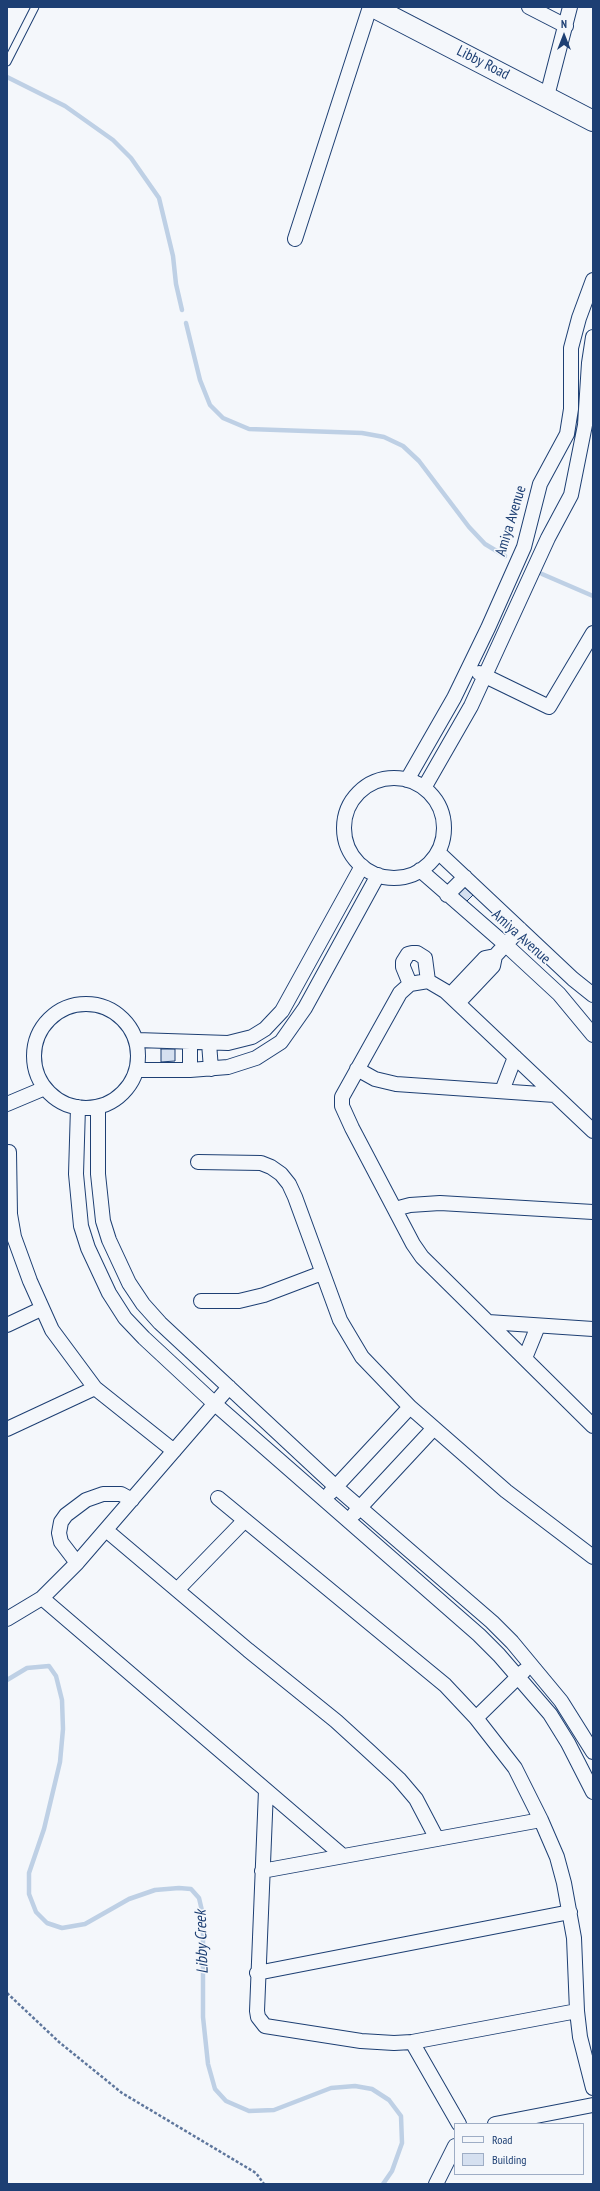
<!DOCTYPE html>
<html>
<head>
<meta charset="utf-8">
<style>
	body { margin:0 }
	#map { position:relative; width:600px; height:2191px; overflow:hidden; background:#f4f7fb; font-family:"PT Sans Narrow",sans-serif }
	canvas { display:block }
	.frame { position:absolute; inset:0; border:8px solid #1d3f73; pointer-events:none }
	.legend { position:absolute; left:454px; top:2123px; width:130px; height:52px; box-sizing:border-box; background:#f4f7fb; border:1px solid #9eadc5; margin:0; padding:5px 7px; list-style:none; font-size:12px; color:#1d3f73 }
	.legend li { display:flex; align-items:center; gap:8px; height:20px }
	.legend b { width:20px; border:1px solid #9eadc5 }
	.north { position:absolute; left:544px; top:16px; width:40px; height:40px; -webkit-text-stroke:3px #f4f7fb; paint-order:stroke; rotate:0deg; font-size:11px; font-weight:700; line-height:16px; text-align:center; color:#1d3f73 }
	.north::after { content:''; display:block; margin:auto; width:14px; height:18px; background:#1d3f73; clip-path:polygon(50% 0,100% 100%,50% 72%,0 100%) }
</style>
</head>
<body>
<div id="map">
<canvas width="600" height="2191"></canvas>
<div class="frame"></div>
<ul class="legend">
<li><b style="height:5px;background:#f4f7fb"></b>Road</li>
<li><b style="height:11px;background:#d5e0f0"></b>Building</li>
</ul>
<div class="north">N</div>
</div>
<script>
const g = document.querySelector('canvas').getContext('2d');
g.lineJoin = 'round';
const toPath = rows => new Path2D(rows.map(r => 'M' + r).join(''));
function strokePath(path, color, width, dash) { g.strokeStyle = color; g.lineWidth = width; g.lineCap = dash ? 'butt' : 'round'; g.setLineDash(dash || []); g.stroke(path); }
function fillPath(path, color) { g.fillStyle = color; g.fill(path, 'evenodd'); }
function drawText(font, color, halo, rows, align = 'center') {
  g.font = font + ' "PT Sans Narrow",sans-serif'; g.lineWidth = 3; g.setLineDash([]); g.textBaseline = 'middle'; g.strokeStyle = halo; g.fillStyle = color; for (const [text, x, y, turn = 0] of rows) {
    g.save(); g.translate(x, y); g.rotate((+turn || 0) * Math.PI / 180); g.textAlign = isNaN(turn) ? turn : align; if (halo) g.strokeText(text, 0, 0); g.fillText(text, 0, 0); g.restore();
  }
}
strokePath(toPath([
	[7,77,65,106,113,140,131,158,159,198,173,256,176,284,182,310],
	[186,323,200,380,210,405,223,418,249,429,362,433,384,437,403,446,419,461,469,527,485,544,505,556],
	[542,574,593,596],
	[7,1680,27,1668,49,1666,56,1676,62,1700,63,1729,60,1762,44,1829,29,1873,29,1894,36,1912,47,1923,62,1928,85,1924,129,1899,155,1890,179,1888,191,1889,199,1898,203,1915,203,2017,208,2064,215,2089,226,2101,249,2111,274,2110,331,2088,355,2086,372,2089,389,2100,401,2116,402,2143,392,2171,383,2184]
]), '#bed0e5', 4.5);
const building = toPath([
	[462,885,473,895,466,902,455,892,462,885],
	[161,1049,175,1049,175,1061,161,1062,161,1049]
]);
fillPath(building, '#d5e0f0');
strokePath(building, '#1d3f73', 1);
const lane = toPath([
	[7,62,35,7]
]);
const street = toPath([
	[529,7,566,26],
	[547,96,570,7],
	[295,239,370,7],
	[479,673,549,707,593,633],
	'344 828a50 50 0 1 1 100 0a50 50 0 1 1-100 0Z',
	[407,780,454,698,488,628,524,547,540,484,567,434,571,409,571,348,579,318,593,280],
	[424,788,471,706,548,538,571,495,585,425,589,363,593,337],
	[438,852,573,979,593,995],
	[420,870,506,945,559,994,593,1035],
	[447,895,465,877],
	[410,984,403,967,403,962,408,954,412,953,417,953,425,958,428,981],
	[450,995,485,958,495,956,520,929],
	[458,1003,493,966,495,956],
	'34 1056a52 52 0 1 1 104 0a52 52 0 1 1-104 0Z',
	[137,1040,228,1043,252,1037,265,1029,282,1011,362,866],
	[209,1043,211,1069],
	[357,1069,375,1079,396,1084,555,1095],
	[137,1070,190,1070,228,1067,256,1058,281,1042,305,1008,378,875],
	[190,1070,190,1043],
	[502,1091,515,1057],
	[7,1104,45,1088],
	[78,1107,76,1174,81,1226,88,1248,109,1293,125,1318,144,1338,215,1404,479,1635,499,1655,550,1714,568,1743,593,1792],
	[98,1107,98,1174,103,1221,109,1240,129,1283,143,1304,160,1323,336,1487,492,1622,512,1642,561,1701,593,1752],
	[593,1131,445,991,428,981,410,984,400,993,342,1097,342,1106,352,1128,413,1244,422,1257,593,1426],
	[9,1152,10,1214,14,1237,30,1281,52,1330,95,1388,174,1451],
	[198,1162,261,1163,271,1167,281,1174,289,1184,295,1197,340,1320,362,1357,410,1407,506,1491,593,1557],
	[395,1209,410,1205,440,1203,593,1212],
	[201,1301,239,1301,264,1295,322,1273],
	[488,1322,593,1329],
	[7,1325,41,1309],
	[525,1358,538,1326],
	[7,1429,95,1388],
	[330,1493,410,1407],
	[218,1498,445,1685,476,1718,515,1768,541,1820,557,1857,564,1883,574,1938,577,2011,580,2037,593,2088],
	[354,1514,434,1428],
	[106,1530,248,1650,336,1721,370,1752,399,1779,416,1799,437,1839],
	[77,1563,61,1542,59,1533,61,1522,66,1515,86,1500,103,1494,121,1494,132,1500],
	[177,1590,245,1520],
	[42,1598,343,1856],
	[7,1619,42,1598,77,1563,229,1387],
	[476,1718,524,1671],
	[266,1790,257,2011,258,2017,265,2026,361,2041,394,2043,412,2042,577,2011],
	[262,1871,541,1820],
	[257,1973,570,1912],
	[412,2042,459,2124],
	[495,2124,593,2105],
	[436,2184,455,2146]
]);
const secondary = toPath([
	[373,7,593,121]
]);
strokePath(lane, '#1d3f73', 9);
strokePath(street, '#1d3f73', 16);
strokePath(secondary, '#1d3f73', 22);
strokePath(toPath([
	[7,1993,59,2042,122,2093,256,2173,264,2184]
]), '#5e769c', 2.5, [3, 2]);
strokePath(lane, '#f4f7fb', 7);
strokePath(street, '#f4f7fb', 14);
strokePath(secondary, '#f4f7fb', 20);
drawText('15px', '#1d3f73', '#f4f7fb', [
	["Libby Road",483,63,27],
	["Amiya Avenue",511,521,-73],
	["Amiya Avenue",521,937,42]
]);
drawText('italic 16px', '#1d3f73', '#f4f7fb', [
	["Libby Creek",202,1942,-92]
]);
</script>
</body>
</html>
